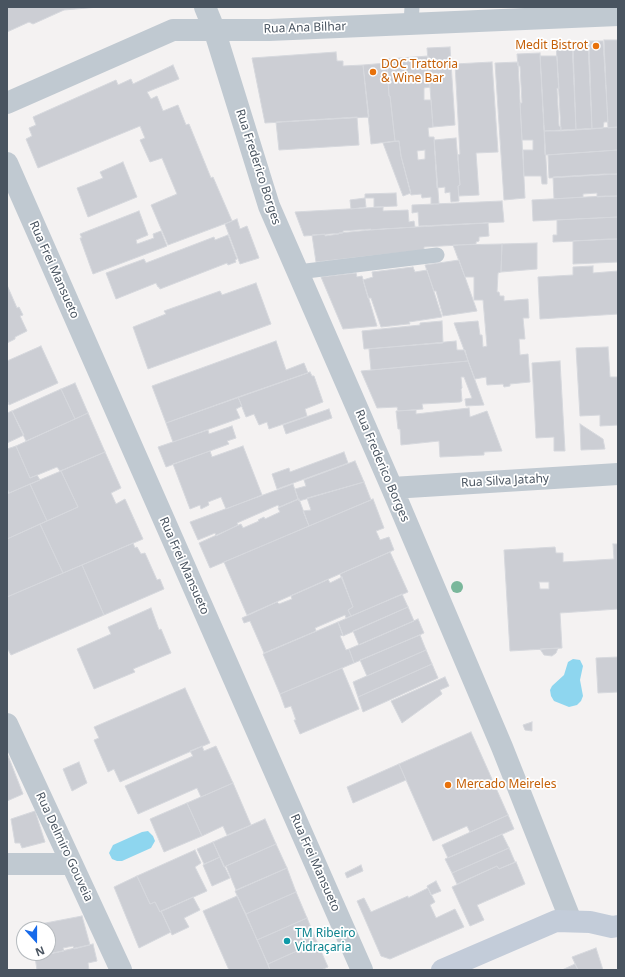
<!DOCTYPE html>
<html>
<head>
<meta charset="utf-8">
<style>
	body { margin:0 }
	#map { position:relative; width:625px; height:977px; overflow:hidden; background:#f4f2f2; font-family:"Noto Sans",sans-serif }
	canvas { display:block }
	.frame { position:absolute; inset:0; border:8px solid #495460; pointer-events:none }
	.north { position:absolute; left:16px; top:921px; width:40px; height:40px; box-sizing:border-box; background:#fff; border:1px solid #b6bbbf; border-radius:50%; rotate:159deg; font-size:11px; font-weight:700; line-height:16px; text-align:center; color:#495460 }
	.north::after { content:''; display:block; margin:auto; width:14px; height:18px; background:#176aea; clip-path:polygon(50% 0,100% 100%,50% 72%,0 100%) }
</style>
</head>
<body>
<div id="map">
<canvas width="625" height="977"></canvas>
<div class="frame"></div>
<div class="north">N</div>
</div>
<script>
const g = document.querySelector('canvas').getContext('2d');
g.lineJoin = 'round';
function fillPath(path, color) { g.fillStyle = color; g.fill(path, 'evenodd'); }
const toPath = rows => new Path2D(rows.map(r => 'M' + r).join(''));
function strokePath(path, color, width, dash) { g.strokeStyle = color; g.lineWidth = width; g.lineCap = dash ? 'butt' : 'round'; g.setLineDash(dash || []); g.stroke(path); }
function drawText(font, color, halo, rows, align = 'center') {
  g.font = font + ' "Noto Sans",sans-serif'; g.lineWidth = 3.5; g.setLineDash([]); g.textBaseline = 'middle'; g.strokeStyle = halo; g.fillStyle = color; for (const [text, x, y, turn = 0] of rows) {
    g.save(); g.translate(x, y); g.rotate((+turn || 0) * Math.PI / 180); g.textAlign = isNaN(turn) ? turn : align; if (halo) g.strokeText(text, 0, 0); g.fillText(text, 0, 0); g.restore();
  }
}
fillPath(toPath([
	[573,659,580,660,583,666,580,680,583,696,581,701,577,705,569,707,554,701,551,696,550,690,552,686,564,675,568,662],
	[148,831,153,836,155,841,151,848,122,861,117,861,112,859,109,853,113,845,142,832]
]), '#8ed6ef');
const building = toPath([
	[7,7,99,7,64,10,33,24,29,22,7,32,7,7],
	[604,40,618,40,618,127,608,128,604,40],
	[589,41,603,41,608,122,604,122,603,128,592,129,589,41],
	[572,42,576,130,561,131,556,43,572,42],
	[573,45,588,45,592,129,576,130,573,45],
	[450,47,455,125,433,127,427,48,450,47],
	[336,52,337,61,343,61,343,66,363,65,369,117,265,123,252,58,336,52],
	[540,53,547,178,547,184,542,184,541,176,524,176,523,150,533,150,533,140,522,140,520,103,522,103,520,66,518,66,517,54,540,53],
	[428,56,430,87,424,88,424,100,431,100,433,127,428,128,429,137,434,137,439,204,431,204,431,197,422,198,421,194,411,195,401,156,399,141,395,141,390,96,389,96,387,59,428,56],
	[425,150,425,159,418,160,417,151,425,150],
	[540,56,557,56,559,89,557,88,559,126,561,127,561,131,544,131,540,56],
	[492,62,498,152,476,153,479,195,459,196,458,186,460,185,458,155,460,154,455,64,492,62],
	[518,62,525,198,504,200,495,63,518,62],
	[387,63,389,96,390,96,395,141,371,144,363,65,387,63],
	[173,65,179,79,147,92,151,99,157,96,163,111,178,105,186,125,189,124,211,178,213,177,232,221,168,245,151,205,177,194,162,158,150,162,140,140,145,138,140,126,38,168,26,139,32,136,29,128,36,125,33,117,116,80,118,85,131,79,133,84,173,65],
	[357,117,359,145,279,150,276,122,357,117],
	[618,127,618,150,545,155,544,131,618,127],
	[456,138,460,185,458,186,459,201,451,202,450,192,445,193,445,187,437,188,434,140,456,138],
	[399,141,401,156,411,193,403,196,383,143,399,141],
	[618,150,618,174,549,178,548,155,618,150],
	[123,162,137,197,88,217,77,188,103,178,100,172,123,162],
	[604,174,618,174,618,196,597,197,597,193,583,194,583,197,554,199,553,177,604,174],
	[396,193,397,206,374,207,374,198,365,198,365,194,396,193],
	[605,196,618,196,618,217,533,221,532,200,605,196],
	[365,198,366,207,351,209,350,200,365,198],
	[502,201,504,222,419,226,418,212,412,213,412,205,502,201],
	[383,207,383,211,408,210,409,222,414,221,415,227,371,230,371,229,343,231,343,233,304,236,295,212,383,207],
	[139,211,148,235,136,240,137,244,154,238,153,234,161,231,167,246,93,274,80,238,82,238,80,234,139,211],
	[618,217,618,239,553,242,553,235,557,235,557,220,618,217],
	[237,219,240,229,247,226,259,258,240,264,225,224,237,219],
	[488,223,489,236,479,237,479,241,476,242,476,244,424,247,424,250,316,262,312,235,325,234,325,236,339,234,339,233,381,229,488,223],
	[228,235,237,259,235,260,236,262,228,265,227,263,160,289,159,287,158,287,156,283,116,299,106,273,144,259,146,263,214,237,215,240,228,235],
	[608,239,618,239,618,262,573,264,573,241,608,239],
	[537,243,537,269,501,272,502,244,537,243],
	[502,244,501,272,498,273,497,292,499,292,500,296,504,296,504,301,528,299,529,318,523,318,525,339,519,339,520,355,528,354,530,382,510,384,510,386,504,387,503,384,487,385,486,377,475,379,454,323,478,321,480,335,482,335,483,347,487,346,483,300,474,300,474,277,465,277,453,245,502,244],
	[459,260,477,311,443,316,436,291,434,291,425,265,459,260],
	[593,266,593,273,618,271,618,314,540,319,538,277,573,275,573,267,593,266],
	[413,267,415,272,427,270,442,317,409,322,410,324,408,324,381,327,371,298,368,298,363,280,373,277,372,272,413,267],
	[356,273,357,277,362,276,377,326,343,329,321,277,356,273],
	[256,283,271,324,148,369,133,327,166,314,164,311,220,291,222,295,256,283],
	[7,285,17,308,19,307,23,315,20,316,27,331,15,337,15,339,7,343,7,285],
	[442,321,443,343,364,349,362,331,420,325,420,323,442,321],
	[276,341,286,370,304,363,308,373,166,423,152,386,276,341],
	[456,341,457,350,465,350,468,361,371,370,369,349,456,341],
	[41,346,58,383,9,405,8,402,7,403,7,361,41,346],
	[608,347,610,377,618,377,618,425,600,426,600,415,580,416,576,348,608,347],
	[468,361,484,405,466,406,465,399,472,398,464,377,461,377,462,388,461,389,462,401,460,402,422,404,423,409,398,411,397,407,377,408,361,371,468,361],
	[560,361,565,451,554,451,554,437,536,438,532,363,560,361],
	[310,372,312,376,314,376,323,402,305,409,307,416,269,429,267,422,259,425,254,414,246,417,238,397,310,372],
	[75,383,88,413,75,419,61,389,75,383],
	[61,389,75,419,26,441,12,411,61,389],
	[238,397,242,406,236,409,240,418,173,442,166,423,238,397],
	[469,408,470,417,487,411,502,451,484,452,484,455,440,457,439,441,401,445,400,429,398,429,396,411,416,410,416,414,469,408],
	[329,409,332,418,286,434,283,425,329,409],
	[12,411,24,435,7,443,7,413,12,411],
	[88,413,105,452,60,471,57,467,30,478,16,446,88,413],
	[580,424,603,439,605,449,581,450,580,424],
	[232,426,236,438,227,441,229,444,166,467,158,447,208,430,209,434,232,426],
	[16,446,30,478,37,475,40,480,9,493,7,488,7,449,16,446],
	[243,446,262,495,226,509,221,497,208,502,209,505,201,509,200,505,190,509,173,464,210,451,212,457,243,446],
	[105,452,121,488,111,493,116,504,125,499,143,539,63,573,40,524,78,507,61,471,105,452],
	[344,452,348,463,277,489,272,474,289,468,290,472,344,452],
	[355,461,364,482,299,501,295,489,306,486,304,480,355,461],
	[61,471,78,507,47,521,30,484,61,471],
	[364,482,371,500,309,526,303,511,311,510,307,498,364,482],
	[30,484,47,521,7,539,7,494,30,484],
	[293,484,298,499,279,507,278,505,237,523,238,525,216,536,215,533,198,540,190,522,293,484],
	[299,499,309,526,210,568,199,543,241,524,243,528,259,521,258,520,264,517,265,519,280,512,278,508,299,499],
	[373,499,384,528,376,531,380,540,389,537,394,550,247,615,224,562,373,499],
	[40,524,63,573,7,597,7,539,40,524],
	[133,543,135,548,137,547,141,554,145,553,157,580,160,579,164,589,104,615,82,565,133,543],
	[613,544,618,544,618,609,560,613,562,648,510,651,504,550,555,547,556,553,563,553,563,562,614,559,613,544],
	[539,582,549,582,549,589,540,589,539,582],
	[390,552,408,592,351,616,348,610,353,607,340,574,390,552],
	[82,565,104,615,11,655,7,648,7,597,82,565],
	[342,577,353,607,348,610,351,616,346,618,345,615,315,628,316,631,264,653,250,621,244,623,242,618,277,602,279,604,292,599,291,596,325,581,328,579,330,583,342,577],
	[402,594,408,607,343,636,338,622,402,594],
	[408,607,414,621,359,645,353,631,408,607],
	[151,608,159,630,161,629,171,653,133,669,135,672,94,689,77,649,111,634,108,627,151,608],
	[418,619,424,633,354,663,349,649,418,619],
	[338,622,343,635,340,636,346,650,349,649,354,663,280,694,263,654,338,622],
	[420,635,426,650,367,676,360,660,420,635],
	[558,648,556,653,552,656,544,655,540,649,558,648],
	[426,650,432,664,358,697,353,682,426,650],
	[618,657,618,692,598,693,596,658,618,657],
	[432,664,438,678,363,712,358,697,432,664],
	[342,668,359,709,300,734,294,720,296,720,291,706,285,708,280,694,342,668],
	[445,677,449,686,440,690,442,694,402,723,391,701,445,677],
	[185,688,210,743,120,782,114,769,108,772,94,740,99,738,94,727,185,688],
	[532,722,532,731,525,730,523,725,532,722],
	[471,732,508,815,470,832,467,826,433,841,399,764,471,732],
	[202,746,204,751,216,746,233,783,201,797,197,788,138,814,125,786,193,756,190,751,202,746],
	[7,753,23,794,7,801,7,753],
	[79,762,87,783,72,791,63,769,79,762],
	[399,764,406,780,353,803,347,787,399,764],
	[233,783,251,825,227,835,223,826,202,836,187,803,233,783],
	[187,803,202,836,164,852,150,819,187,803],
	[35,811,45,842,22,848,20,843,15,843,11,819,35,811],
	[508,815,514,829,448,858,442,845,508,815],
	[265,819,276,844,224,867,213,842,265,819],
	[502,834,509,848,452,873,445,859,502,834],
	[213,842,220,857,204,864,197,849,213,842],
	[276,844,287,868,236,890,226,866,276,844],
	[509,848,515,862,499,869,497,866,457,884,452,873,509,848],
	[195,850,201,863,195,867,207,891,160,912,155,902,150,904,137,876,195,850],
	[220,857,230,878,212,886,203,865,220,857],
	[516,862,525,884,477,905,484,920,470,926,452,887,497,866,499,869,516,862],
	[361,865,363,871,347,878,345,873,361,865],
	[287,868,296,892,246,914,235,891,287,868],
	[137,876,150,904,155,902,160,912,161,911,171,932,139,948,114,887,137,876],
	[436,881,441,891,431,895,427,886,436,881],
	[428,888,435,902,430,905,436,918,455,909,464,927,390,959,381,956,357,901,364,898,371,912,408,896,408,898,428,888],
	[296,892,307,918,257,940,246,914,296,892],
	[237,896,260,946,270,970,229,970,203,911,237,896],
	[193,897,200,910,184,918,189,927,172,935,161,911,193,897],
	[82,916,90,945,74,949,73,946,63,948,64,951,35,957,34,953,48,953,48,929,30,929,30,926,82,916],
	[307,918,317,942,268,964,257,940,307,918],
	[317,942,328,967,321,970,270,970,268,964,317,942],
	[93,944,97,961,88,963,89,970,37,970,35,957,93,944],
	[596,948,603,970,578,970,572,957,596,948],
	[575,964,578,970,562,970,575,964]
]);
fillPath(building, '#ccced4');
strokePath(building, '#d6d8dd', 1);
strokePath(toPath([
	[411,24,412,7],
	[298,272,437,255]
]), '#c0c9d1', 15);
strokePath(toPath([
	[205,7,214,29,269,206,392,488,502,747,571,921],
	[7,103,173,30,269,30,618,15],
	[7,163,362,970],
	[392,488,618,474],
	[7,724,121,970],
	[7,864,72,864]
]), '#c0c9d1', 22);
strokePath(toPath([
	[442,970,556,921,590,922,612,927,618,926]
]), '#c3ccd9', 22);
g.fillStyle = '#7ab79b';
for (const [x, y] of [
	[457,587]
]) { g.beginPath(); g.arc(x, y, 6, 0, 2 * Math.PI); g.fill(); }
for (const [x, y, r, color] of [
	[596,46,4,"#e8710a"],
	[373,72,4,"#e8710a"],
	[448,785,4,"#e8710a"],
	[287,941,4,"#0f9aa8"]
]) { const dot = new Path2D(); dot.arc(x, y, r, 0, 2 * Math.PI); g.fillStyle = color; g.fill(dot); strokePath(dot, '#fff', 1.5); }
drawText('12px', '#495460', '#fff', [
	["Rua Ana Bilhar",305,28,-2],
	["Rua Frederico Borges",258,167,72],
	["Rua Frei Mansueto",54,270,66],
	["Rua Frederico Borges",382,466,67],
	["Rua Silva Jatahy",505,481,-3],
	["Rua Frei Mansueto",184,566,66],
	["Rua Delmiro Gouveia",64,847,65],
	["Rua Frei Mansueto",315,863,66]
]);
drawText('12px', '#c56008', '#fff', [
	["Medit Bistrot",588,46,"right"],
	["DOC Trattoria",381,65],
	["& Wine Bar",381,79],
	["Mercado Meireles",456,785]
], 'left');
drawText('12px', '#0d838f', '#fff', [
	["TM Ribeiro",295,934],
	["Vidraçaria",295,948]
], 'left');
</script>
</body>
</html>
